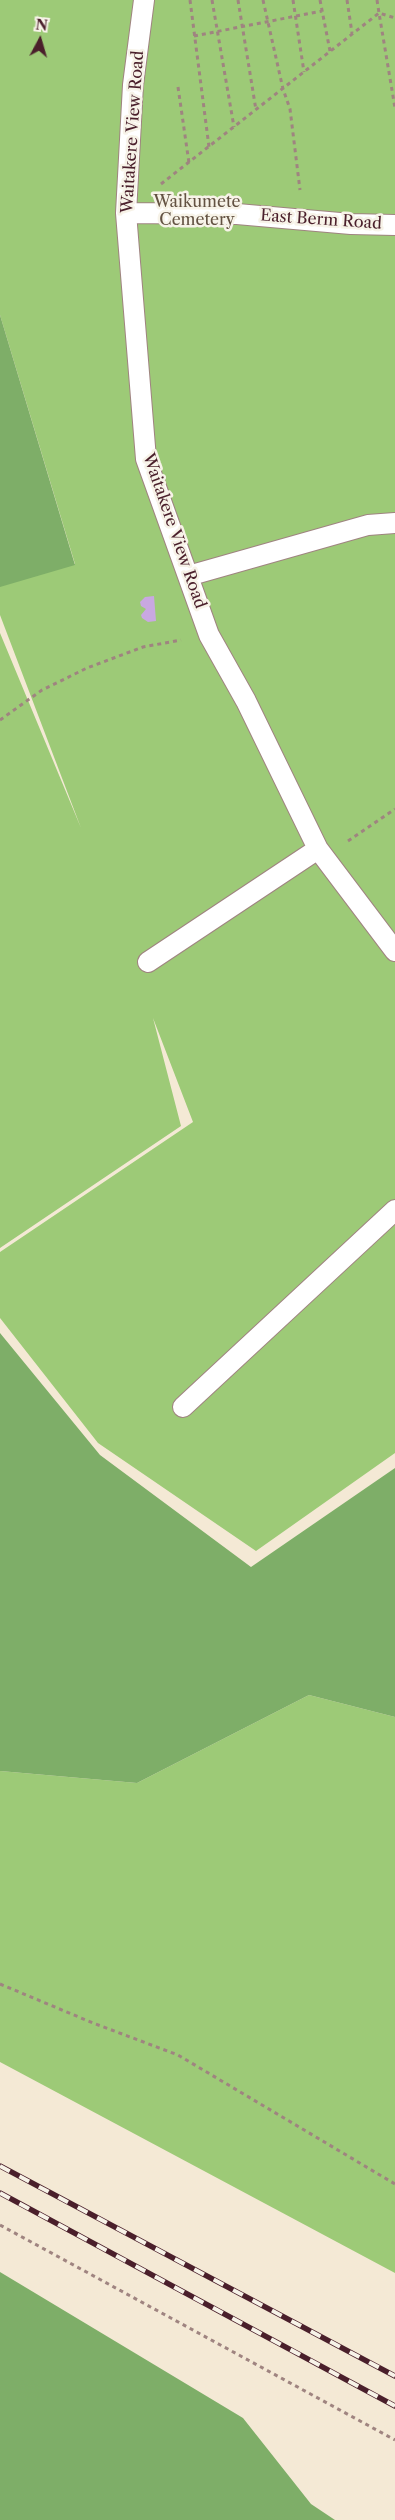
<!DOCTYPE html>
<html>
<head>
<meta charset="utf-8">
<style>
	body { margin:0 }
	#map { position:relative; width:395px; height:2520px; overflow:hidden; background:#f4e9d5; font-family:"Libre Caslon Text",serif }
	canvas { display:block }
	.north { position:absolute; left:15px; top:15px; width:50px; height:50px; -webkit-text-stroke:4px #f7f3e8; paint-order:stroke; rotate:6deg; font-size:14px; font-weight:700; line-height:20px; text-align:center; color:#4a1f2b }
	.north::after { content:''; display:block; margin:auto; width:18px; height:22px; background:#4a1f2b; clip-path:polygon(50% 0,100% 100%,50% 72%,0 100%) }
</style>
</head>
<body>
<div id="map">
<canvas width="395" height="2520"></canvas>
<div class="north">N</div>
</div>
<script>
const g = document.querySelector('canvas').getContext('2d');
g.lineJoin = 'round';
function fillPath(path, color) { g.fillStyle = color; g.fill(path, 'evenodd'); }
const toPath = rows => new Path2D(rows.map(r => 'M' + r).join(''));
function strokePath(path, color, width, dash) { g.strokeStyle = color; g.lineWidth = width; g.lineCap = dash ? 'butt' : 'round'; g.setLineDash(dash || []); g.stroke(path); }
function drawText(font, color, halo, rows, align = 'center') {
  g.font = font + ' "Libre Caslon Text",serif'; g.lineWidth = 5; g.setLineDash([]); g.textBaseline = 'middle'; g.strokeStyle = halo; g.fillStyle = color; for (const [text, x, y, turn = 0] of rows) {
    g.save(); g.translate(x, y); g.rotate((+turn || 0) * Math.PI / 180); g.textAlign = isNaN(turn) ? turn : align; if (halo) g.strokeText(text, 0, 0); g.fillText(text, 0, 0); g.restore();
  }
}
fillPath(toPath([
	[0,0,395,0,395,1453,256,1551,98,1443,0,1318,0,1252,193,1122,153,1018,181,1126,0,1248,0,633,81,828,0,615,0,586,75,564,0,315],
	[309,1695,395,1717,395,2273,0,2062,0,1771,137,1783]
]), '#9dca77');
fillPath(toPath([
	[0,315,75,565,0,587],
	[0,1333,100,1455,251,1567,395,1468,395,1717,309,1695,137,1783,0,1771],
	[0,2272,243,2418,311,2504,335,2520,0,2520]
]), '#7eae68');
fillPath(toPath([
	[154,596,156,621,148,622,142,618,141,615,146,609,141,606,140,602,145,597]
]), '#c9a8e1');
const service = toPath([
	[144,0,133,85,126,213,146,459,209,635,246,701,318,849,395,951],
	[126,213,237,214,351,224,395,225],
	[188,576,368,525,395,523],
	[148,962,318,849],
	[183,1407,395,1210]
]);
strokePath(service, '#9f8480', 22);
strokePath(toPath([
	[190,0,209,147],
	[212,0,234,127],
	[238,0,256,110],
	[263,0,283,89,290,109,300,190],
	[293,0,304,72],
	[320,0,330,51],
	[347,0,352,33],
	[377,0,379,13,395,18],
	[194,36,322,11],
	[178,87,189,163],
	[161,184,379,13,395,108],
	[0,720,42,690,87,668,143,647,181,640],
	[348,841,395,809],
	[0,1984,93,2023,178,2055,395,2184],
	[0,2225,395,2440]
]), '#9f8480', 3, [4, 4]);
strokePath(service, '#fff', 20);
const rail = toPath([
	[0,2166,395,2376],
	[0,2193,395,2406]
]);
strokePath(rail, '#4a1f2b', 5.5);
strokePath(rail, '#f7f3e8', 4, [11]);
drawText('16px', '#4a1f2b', '#f7f3e8', [
	["Waitakere View Road",133,132,-86],
	["East Berm Road",321,220,4],
	["Waitakere View Road",174,531,71]
]);
drawText('16px', '#635242', '#f7f3e8', [
	["Waikumete",197,202],
	["Cemetery",197,220]
]);
</script>
</body>
</html>
